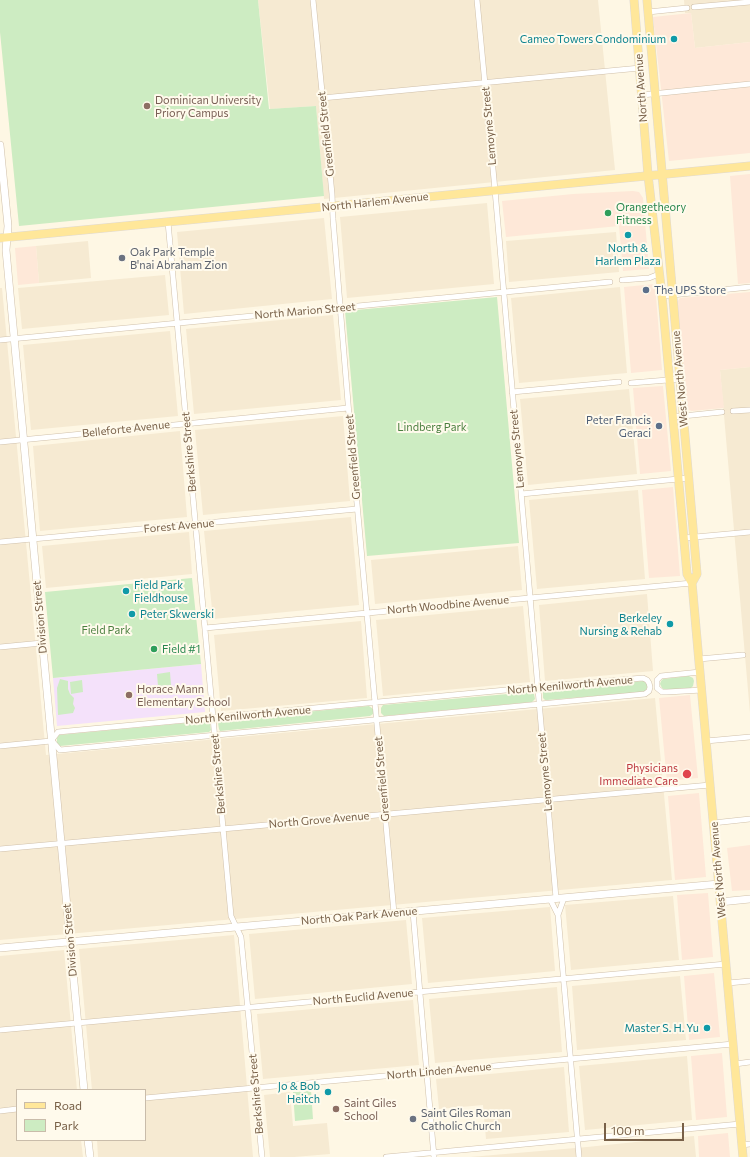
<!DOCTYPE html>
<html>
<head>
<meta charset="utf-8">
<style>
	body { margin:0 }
	#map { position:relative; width:750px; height:1157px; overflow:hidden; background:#fef7e4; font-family:Commissioner,sans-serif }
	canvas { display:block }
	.legend { position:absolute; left:16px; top:1089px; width:130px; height:52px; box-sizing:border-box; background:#fffaec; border:1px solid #c9bcaa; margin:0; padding:5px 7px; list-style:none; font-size:12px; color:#786048 }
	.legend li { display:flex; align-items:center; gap:8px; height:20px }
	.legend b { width:20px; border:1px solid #c9bcaa }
	.scale { position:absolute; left:604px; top:1123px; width:80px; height:18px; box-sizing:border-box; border:2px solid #786048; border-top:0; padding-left:5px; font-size:12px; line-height:14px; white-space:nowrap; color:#786048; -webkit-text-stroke:3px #fffaec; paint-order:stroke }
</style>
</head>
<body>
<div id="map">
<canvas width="750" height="1157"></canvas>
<ul class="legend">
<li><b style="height:5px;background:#ffe79a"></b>Road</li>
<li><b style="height:11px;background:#cdecc2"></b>Park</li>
</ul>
<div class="scale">100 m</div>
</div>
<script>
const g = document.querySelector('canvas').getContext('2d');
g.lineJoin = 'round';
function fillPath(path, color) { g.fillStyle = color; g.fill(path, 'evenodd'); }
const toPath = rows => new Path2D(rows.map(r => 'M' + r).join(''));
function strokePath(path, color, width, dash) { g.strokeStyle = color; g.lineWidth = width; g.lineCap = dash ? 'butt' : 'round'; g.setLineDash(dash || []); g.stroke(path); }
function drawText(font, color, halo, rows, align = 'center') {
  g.font = font + ' Commissioner,sans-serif'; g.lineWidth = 4; g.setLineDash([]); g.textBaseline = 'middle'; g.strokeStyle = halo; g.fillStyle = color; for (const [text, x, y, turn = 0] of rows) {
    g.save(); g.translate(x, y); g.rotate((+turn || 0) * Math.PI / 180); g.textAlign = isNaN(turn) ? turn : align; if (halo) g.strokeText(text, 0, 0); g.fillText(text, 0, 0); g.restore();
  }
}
fillPath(toPath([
	[258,0,598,0,615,170,324,199,316,106,270,109],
	[684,0,750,0,750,42,695,48,691,13,685,13],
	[487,203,494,284,347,298,340,217],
	[324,218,332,299,184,314,177,232],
	[616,232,619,272,509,282,506,241],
	[88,241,91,278,39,283,36,246],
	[165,275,169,315,22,329,18,288],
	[620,287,627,373,519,383,511,298],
	[0,288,2,288,46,755,655,698,672,880,0,940],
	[333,315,341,400,194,414,186,329],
	[170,331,178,416,31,430,23,345],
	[750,367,750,713,720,370],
	[629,389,637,474,528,485,520,399],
	[343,416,350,501,203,515,195,430],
	[180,431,187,517,40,531,33,446],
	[638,490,645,579,537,589,529,500],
	[351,517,359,605,213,619,204,531],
	[189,532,192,574,46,588,42,546],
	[518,546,522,590,375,604,371,560],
	[647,594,653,671,545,681,539,605],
	[523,606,530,682,383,696,376,620],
	[361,621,367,698,221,711,214,635],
	[673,896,679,960,571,970,565,905],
	[550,907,555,971,428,983,422,918],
	[406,920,412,984,255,999,249,934],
	[234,935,253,1157,98,1157,97,1140,145,1140,145,1090,92,1090,79,949],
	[64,950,77,1090,17,1090,17,1140,81,1140,83,1157,0,1157,0,956],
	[680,976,686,1040,577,1050,572,986],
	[557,987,562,1052,435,1063,429,999],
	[413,1000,419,1065,263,1079,257,1014],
	[687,1056,692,1120,585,1130,579,1066],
	[564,1067,569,1132,486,1139,483,1105,439,1109,436,1079],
	[290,1092,293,1126,327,1123,330,1154,294,1157,270,1157,264,1095],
	[694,1136,696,1157,470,1157,587,1147]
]), '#f6ead2');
fillPath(toPath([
	[691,13,695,48,750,42,750,153,669,161,653,17],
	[750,174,750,283,738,284,730,176],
	[633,191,639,192,643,198,649,269,623,271,619,226,506,237,502,201,573,194],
	[36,246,39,283,18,285,15,248],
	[655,284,662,370,631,373,624,287],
	[750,292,750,367,720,370,724,408,692,411,686,409,677,302,680,298],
	[663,386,671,471,640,474,633,388],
	[673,487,680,576,649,578,642,490],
	[690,695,698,778,667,781,659,698],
	[699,793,706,877,675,880,668,796],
	[750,845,750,890,732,891,727,848],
	[708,893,713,957,682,960,677,895],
	[714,973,720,1037,689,1040,684,976],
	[722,1053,727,1117,696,1120,691,1056],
	[728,1133,730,1157,699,1157,698,1136]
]), '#fee8d8');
fillPath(toPath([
	[201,664,205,712,57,726,53,678]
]), '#f4e1fa');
fillPath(toPath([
	[0,0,258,0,269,109,316,106,324,196,19,226,0,32],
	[497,297,519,543,367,556,345,311],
	[192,578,201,664,53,678,45,592],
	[170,672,171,685,158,686,157,674],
	[689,676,693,678,694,681,693,686,691,688,665,690,662,688,660,684,661,681,663,679],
	[60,679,68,681,68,689,70,694,74,698,73,704,75,708,73,713,58,715,57,688],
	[82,680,83,692,71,694,70,682],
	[643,681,646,682,648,687,644,692,547,700,545,700,543,698,543,691,546,689],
	[531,692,534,694,535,699,532,702,384,716,381,713,381,708,383,705],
	[369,706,373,709,373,714,370,716,220,731,219,729,218,723,221,720],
	[207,721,209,722,210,724,211,730,209,732,60,746,57,743,57,738,59,735],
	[311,1090,313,1119,295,1121,293,1092]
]), '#cdecc2');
const minor = toPath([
	[313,0,332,194,333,219,349,415,394,913],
	[477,0,495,190,556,898],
	[694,7,750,2],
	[648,12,687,8],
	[642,95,750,84],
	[322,98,640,68],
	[168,222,231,916,241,937,262,1157],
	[622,280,649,278,659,274],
	[662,296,750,287],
	[0,340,610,282],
	[631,383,680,379],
	[512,392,619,382],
	[733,411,750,410],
	[673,417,722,412],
	[0,442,348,408],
	[521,494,689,478],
	[684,538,750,532],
	[0,542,357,509],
	[205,628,692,583],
	[0,647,42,643],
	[699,659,743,655],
	[700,672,661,676,657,680,657,688,662,692,667,692,702,690],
	[706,741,750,737],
	[0,746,51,741,58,732,538,687,643,678,647,680,649,683,650,687,649,691,645,694,60,750,52,741],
	[713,823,750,819],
	[0,849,710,785],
	[564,898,558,915,579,1157],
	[550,899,558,915],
	[413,912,434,1157],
	[728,983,750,981],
	[0,1030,726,964],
	[735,1064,750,1062],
	[145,1098,733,1044],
	[0,1111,17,1109],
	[742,1145,750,1144],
	[386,1157,740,1124]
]);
const tertiary = toPath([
	[0,145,8,226,6,250,84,1090],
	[720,902,750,899],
	[0,948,719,884],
	[88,1140,90,1157]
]);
const primary = toPath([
	[634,0,648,175,662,296,687,574,692,583,743,1157],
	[647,0,697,574,692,583],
	[0,238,750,166]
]);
strokePath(minor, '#d0c0aa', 6);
strokePath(tertiary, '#d0c0aa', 8);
strokePath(primary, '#dfd9d3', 9);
strokePath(minor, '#fff', 5);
strokePath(tertiary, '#fff', 7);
strokePath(primary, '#ffe79a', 8);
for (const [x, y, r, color] of [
	[674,39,4,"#0f9aa8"],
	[147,106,4,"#8d6e63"],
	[608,213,4,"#2e9e5b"],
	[628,235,4,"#0f9aa8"],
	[122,258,4,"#6b7280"],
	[646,290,4,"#5c6f8a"],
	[659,426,4,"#5c6f8a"],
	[126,591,4,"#0f9aa8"],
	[132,614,4,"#0f9aa8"],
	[670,624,4,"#0f9aa8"],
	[154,649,4,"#2e9e5b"],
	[129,695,4,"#8d6e63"],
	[687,774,5,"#e0444e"],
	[707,1028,4,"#0f9aa8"],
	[328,1092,4,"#0f9aa8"],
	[336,1109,4,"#8d6e63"],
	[413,1119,4,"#6b7280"]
]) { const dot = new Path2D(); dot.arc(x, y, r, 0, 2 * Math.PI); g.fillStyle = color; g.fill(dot); strokePath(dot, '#fffaec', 1.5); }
drawText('11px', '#0d838f', '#fffaec', [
	["Cameo Towers Condominium",666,39],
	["North &",628,248,"center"],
	["Harlem Plaza",628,261,"center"],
	["Field Park",134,585,"left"],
	["Fieldhouse",134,598,"left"],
	["Peter Skwerski",140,614,"left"],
	["Berkeley",662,618],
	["Nursing & Rehab",662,631],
	["Master S. H. Yu",699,1028],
	["Jo & Bob",320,1086],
	["Heitch",320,1099]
], 'right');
drawText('11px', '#786048', '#fffaec', [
	["North Avenue",641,88,-94],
	["Lemoyne Street",489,126,-95],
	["Greenfield Street",326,134,-96],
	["North Harlem Avenue",375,202,-6],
	["North Marion Street",305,311,-5],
	["West North Avenue",680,379,-95],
	["Belleforte Avenue",126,429,-6],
	["Lemoyne Street",517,449,-95],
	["Berkshire Street",189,452,-95],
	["Greenfield Street",353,457,-95],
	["Forest Avenue",179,526,-5],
	["North Woodbine Avenue",448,605,-5],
	["Division Street",40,617,-95],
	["North Kenilworth Avenue",570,685,-5],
	["North Kenilworth Avenue",248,715,-5],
	["Lemoyne Street",545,772,-95],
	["Berkshire Street",218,774,-95],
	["Greenfield Street",382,779,-95],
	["North Grove Avenue",319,820,-5],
	["West North Avenue",718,870,-95],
	["North Oak Park Avenue",359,916,-5],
	["Division Street",70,940,-95],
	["North Euclid Avenue",363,997,-5],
	["North Linden Avenue",439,1071,-5],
	["Berkshire Street",256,1094,-95]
]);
drawText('11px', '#785e54', '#fffaec', [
	["Dominican University",155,100],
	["Priory Campus",155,113],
	["Horace Mann",137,689],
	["Elementary School",137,702],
	["Saint Giles",344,1103],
	["School",344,1116]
], 'left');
drawText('11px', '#27864d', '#fffaec', [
	["Orangetheory",616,207],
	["Fitness",616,220],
	["Field #1",162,649]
], 'left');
drawText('11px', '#5b616d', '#fffaec', [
	["Oak Park Temple",130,252],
	["B'nai Abraham Zion",130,265],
	["Saint Giles Roman",421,1113],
	["Catholic Church",421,1126]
], 'left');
drawText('11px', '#4e5e75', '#fffaec', [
	["The UPS Store",654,290],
	["Peter Francis",651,420,"right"],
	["Geraci",651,433,"right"]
], 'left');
drawText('11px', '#4a7f3f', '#fffaec', [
	["Lindberg Park",432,427],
	["Field Park",106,630]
]);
drawText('11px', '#be3a42', '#fffaec', [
	["Physicians",678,768],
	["Immediate Care",678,781]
], 'right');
</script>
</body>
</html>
